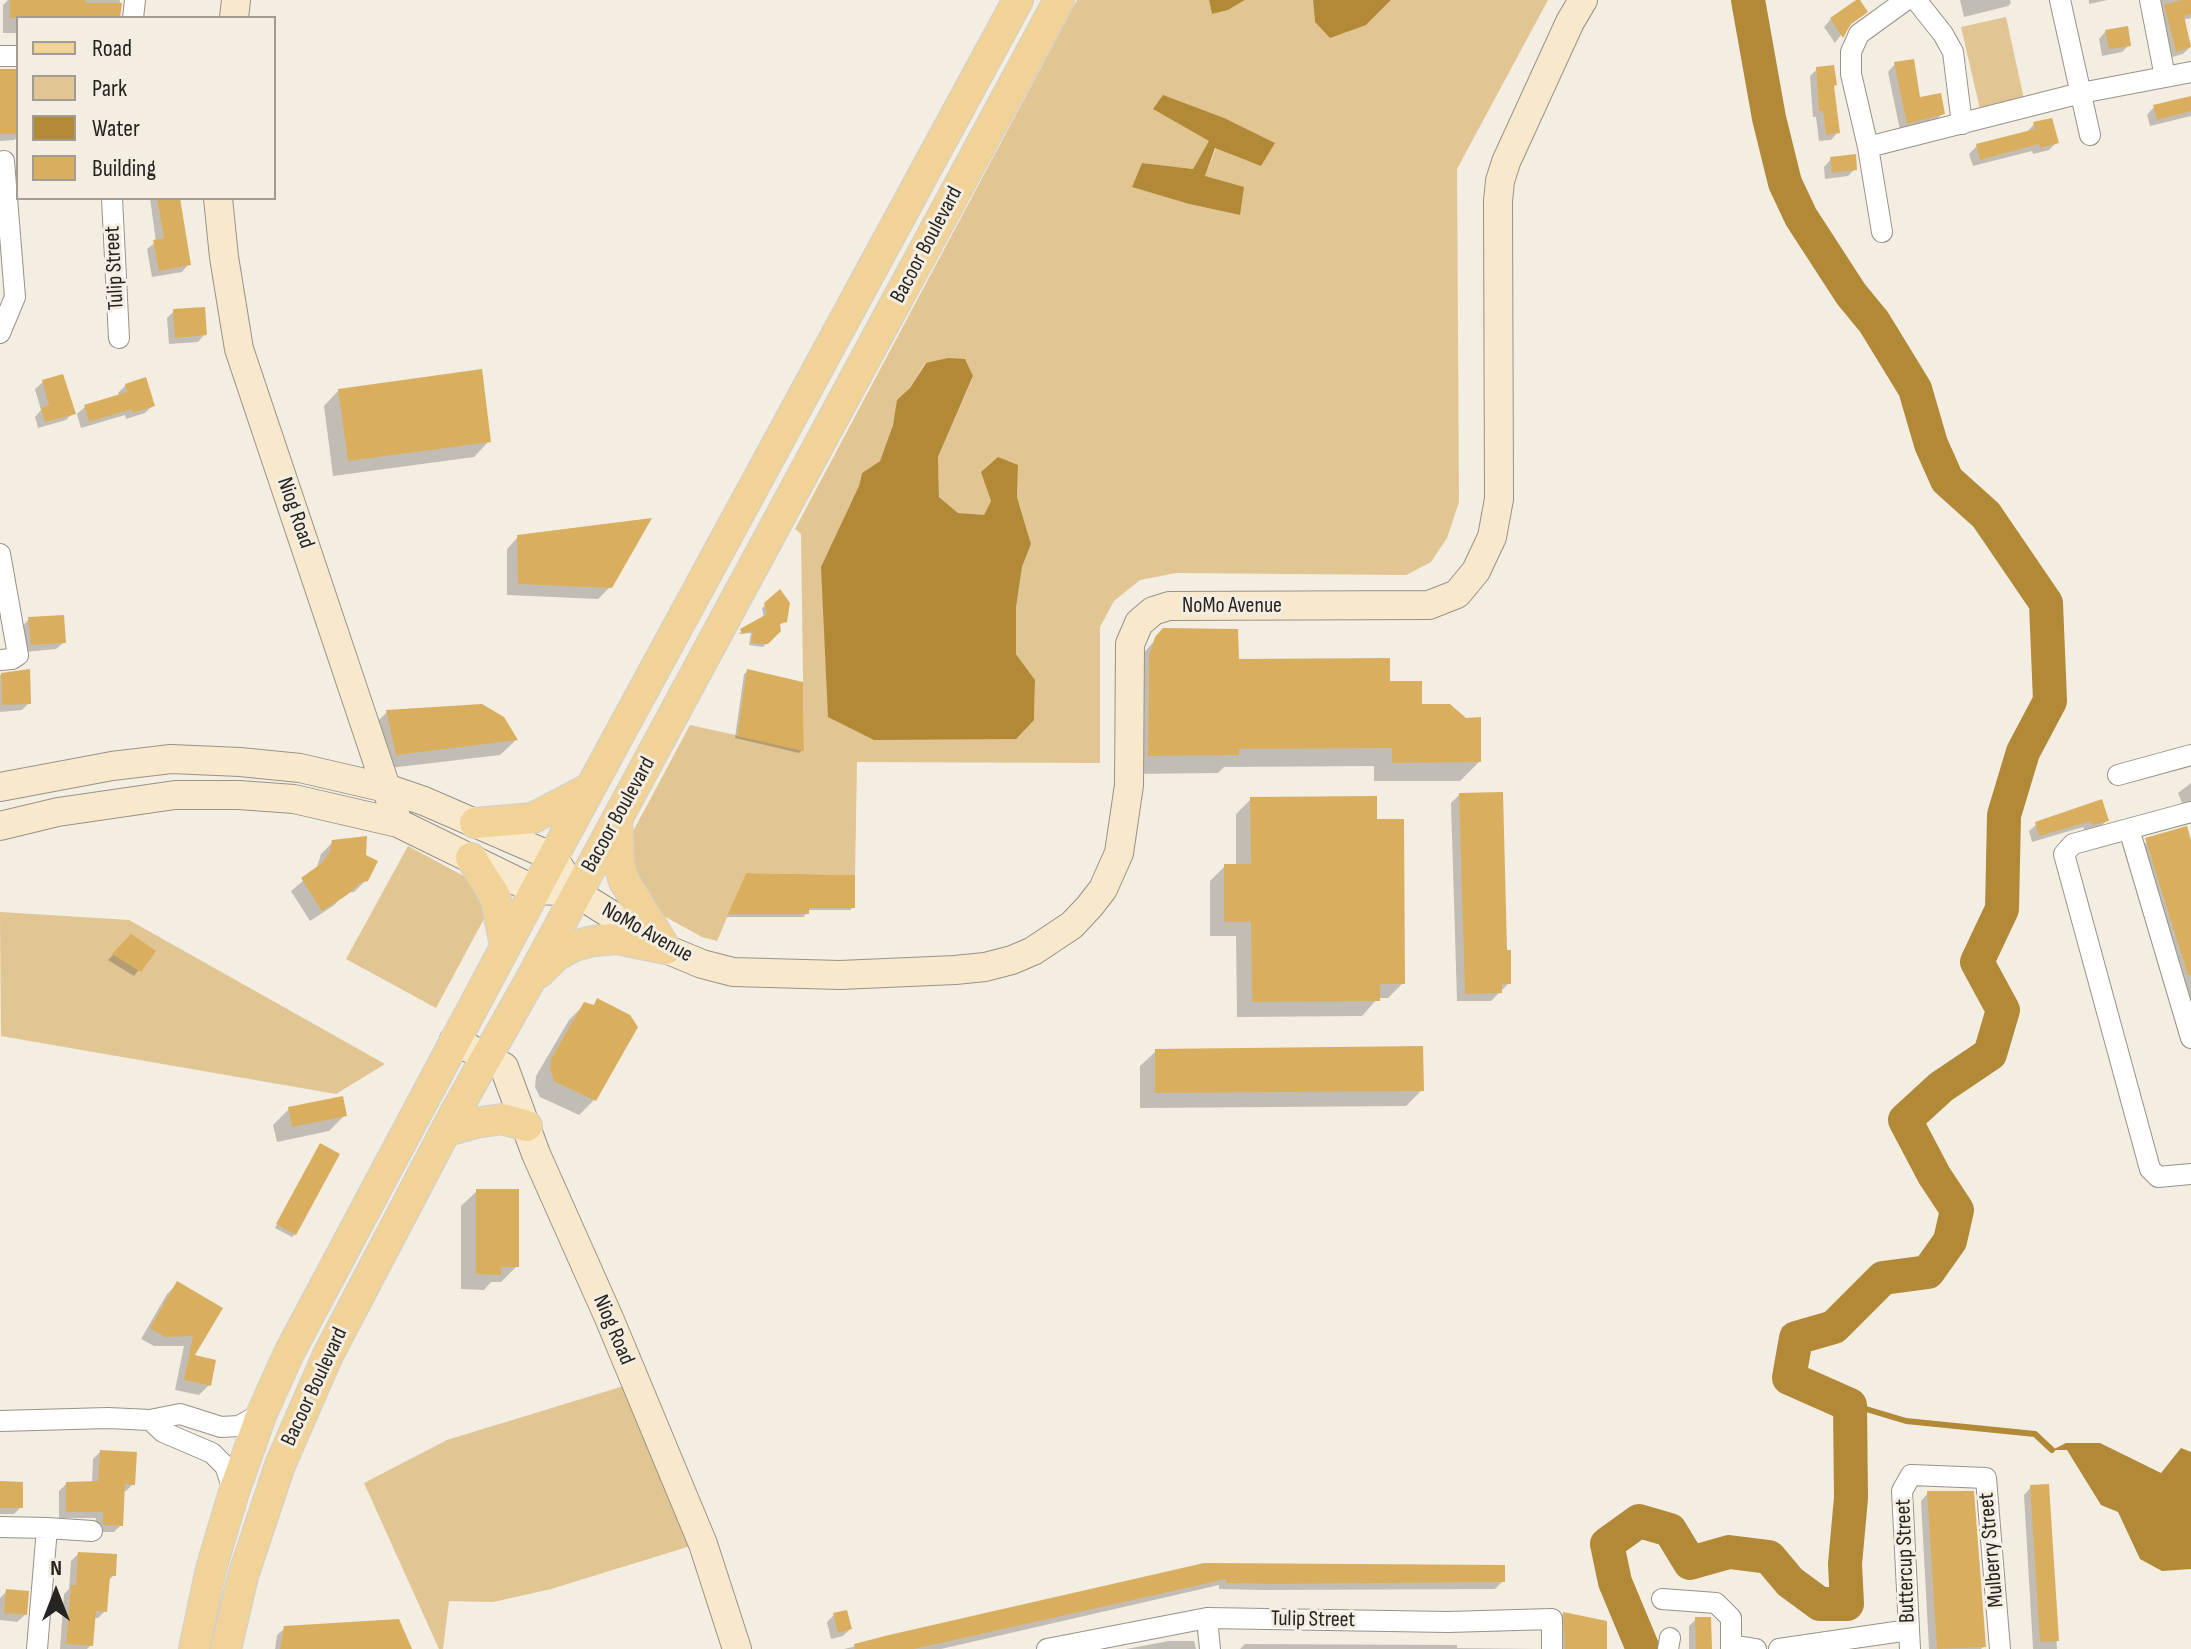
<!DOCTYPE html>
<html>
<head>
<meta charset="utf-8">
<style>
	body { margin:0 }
	#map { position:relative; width:2191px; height:1649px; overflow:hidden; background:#f3ede2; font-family:"Sofia Sans Condensed",sans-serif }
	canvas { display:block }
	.legend { position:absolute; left:16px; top:16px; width:260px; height:184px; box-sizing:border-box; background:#f3ede2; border:2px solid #a19d94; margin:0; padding:10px 14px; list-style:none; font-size:24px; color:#262420 }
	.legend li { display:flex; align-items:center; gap:16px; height:40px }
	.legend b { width:40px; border:2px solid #a19d94 }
	.north { position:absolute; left:16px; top:1553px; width:80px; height:80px; -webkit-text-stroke:6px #f3ede2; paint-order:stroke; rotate:0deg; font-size:22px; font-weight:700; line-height:32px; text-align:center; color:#262420 }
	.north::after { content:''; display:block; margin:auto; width:28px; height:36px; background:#262420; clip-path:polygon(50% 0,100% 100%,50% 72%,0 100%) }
</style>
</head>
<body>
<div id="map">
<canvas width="2191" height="1649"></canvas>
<ul class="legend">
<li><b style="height:10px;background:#f1d398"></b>Road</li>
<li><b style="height:22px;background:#e1c593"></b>Park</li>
<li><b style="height:22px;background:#b28937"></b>Water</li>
<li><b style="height:22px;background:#d9af5f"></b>Building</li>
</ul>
<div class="north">N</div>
</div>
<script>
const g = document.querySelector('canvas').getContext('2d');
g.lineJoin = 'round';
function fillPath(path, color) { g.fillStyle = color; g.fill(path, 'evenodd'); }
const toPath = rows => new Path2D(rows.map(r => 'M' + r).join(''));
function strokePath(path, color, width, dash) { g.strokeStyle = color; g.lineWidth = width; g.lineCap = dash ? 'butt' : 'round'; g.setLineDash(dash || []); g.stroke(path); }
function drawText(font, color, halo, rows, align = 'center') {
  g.font = font + ' "Sofia Sans Condensed",sans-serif'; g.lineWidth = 6; g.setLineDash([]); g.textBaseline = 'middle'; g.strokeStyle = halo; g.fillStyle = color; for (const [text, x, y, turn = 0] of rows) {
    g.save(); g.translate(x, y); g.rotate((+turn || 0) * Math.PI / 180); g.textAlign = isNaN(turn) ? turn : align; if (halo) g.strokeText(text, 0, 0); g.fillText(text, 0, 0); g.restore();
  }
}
fillPath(toPath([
	[1077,0,1209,0,1212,14,1228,10,1245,0,1313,0,1315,22,1366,25,1391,0,1548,0,1457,169,1459,502,1447,538,1431,562,1406,575,1176,573,1140,580,1114,601,1100,627,1100,763,857,762,855,875,746,873,717,941,702,937,660,914,623,850,690,725,804,750,801,534,795,529],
	[1153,109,1260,165,1216,148,1205,176,1240,215,1189,204,1133,187,1142,163,1193,169,1210,140],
	[925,363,973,377,938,457,939,497,958,513,984,516,991,501,1018,465,1017,497,1031,544,1022,567,1016,608,1016,654,1035,680,1034,720,859,486,862,473,880,461,893,425,898,400,910,388],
	[2006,17,2024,99,1980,109,1961,27],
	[408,846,473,881,485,917,436,1008,346,959],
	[0,912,129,920,385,1064,336,1094,1,1036],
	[627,1385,697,1544,551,1589,493,1602,449,1601,443,1649,439,1649,364,1483,447,1440]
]), '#e1c593');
fillPath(toPath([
	[1209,0,1245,0,1228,10,1212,14],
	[1313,0,1391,0,1366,25,1330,38,1315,22],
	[1163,95,1224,118,1275,143,1261,166,1215,148,1205,176,1244,187,1240,215,1189,204,1132,187,1142,163,1193,169,1209,141,1153,109],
	[948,358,965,359,973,376,938,457,939,497,958,513,984,515,991,501,981,472,998,457,1018,465,1017,497,1031,544,1022,567,1016,608,1016,654,1035,680,1034,720,1016,739,874,740,828,717,821,567,859,486,862,473,880,461,893,425,897,400,910,388,926,363],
	[2066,1443,2100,1443,2161,1473,2181,1448,2191,1452,2191,1569,2162,1571,2140,1559,2118,1512,2101,1505,2067,1450,2052,1450]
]), '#b28937');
fillPath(toPath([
	[8,0,120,0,118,18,18,18,18,33,3,33,3,5],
	[1960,0,2010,0,2011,3,2008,6,1964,17],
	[2089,0,2108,0,2089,4],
	[2154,0,2191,0,2191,18,2183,20,2191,46,2183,54,2169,58],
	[1831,19,1847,27,1835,43,1824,27],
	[2106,31,2129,45,2122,52,2102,56,2099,39],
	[1895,64,1919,100,1942,114,1935,121,1900,130,1888,72],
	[1817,69,1838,132,1831,140,1819,141,1816,117,1813,117,1810,76],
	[0,71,18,71,18,137,14,140,0,141],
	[2191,97,2191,116,2150,126,2147,115,2154,107],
	[2034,124,2057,142,2049,150,2033,154,2032,151,1973,166,1969,154,1977,146,2027,132],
	[1831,159,1855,169,1848,176,1825,179,1824,167],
	[150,198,178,198,189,264,182,272,152,277,147,249,156,242],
	[174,311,205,334,198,342,169,344,167,318],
	[43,382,73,413,66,420,38,428,35,417,41,410,35,389],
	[126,385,152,406,145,413,126,419,125,415,81,428,77,414,85,407,120,397,118,393],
	[339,390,489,441,474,457,333,476,324,406],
	[518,537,610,587,598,599,507,595,507,549],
	[780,592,785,621,778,626,779,630,763,647,749,645,751,633,738,634,764,618,762,608],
	[29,619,64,642,56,649,24,652,22,627],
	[1164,630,1237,661,1388,683,1479,762,1460,781,1374,781,1374,766,1224,767,1218,773,1130,774,1132,666],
	[748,671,802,750,799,753,735,738,744,674],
	[28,672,29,703,22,710,0,712,0,675],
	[387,712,516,740,500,755,381,769,371,728],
	[2191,783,2191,803,2183,805,2178,793],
	[1459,795,1505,952,1509,983,1491,1001,1457,1001,1451,803],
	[1251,799,1375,821,1403,983,1388,998,1378,998,1362,1016,1237,1017,1236,936,1210,936,1210,881,1225,866,1236,866,1236,814],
	[2101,802,2107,820,2099,828,2085,831,2083,827,2032,842,2029,831,2037,824],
	[333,842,366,880,354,892,346,893,333,906,310,921,291,891,316,870,321,854],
	[2147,842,2191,848,2191,1013,2140,849],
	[747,875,853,907,850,910,807,910,804,917,727,917],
	[132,936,153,952,134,976,108,960],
	[598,1001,594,1100,579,1115,540,1097,535,1087,536,1076,569,1020,585,1004,592,1006],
	[1156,1051,1422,1090,1406,1106,1140,1108,1140,1066],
	[289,1109,345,1115,329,1131,277,1142,273,1125],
	[318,1149,295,1234,292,1237,275,1228],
	[477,1191,517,1266,501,1282,491,1282,484,1290,461,1289,461,1206],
	[178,1283,220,1308,192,1357,209,1385,199,1395,175,1390,184,1346,154,1346,141,1339,167,1294],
	[100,1452,133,1484,126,1491,123,1491,121,1525,114,1532,97,1532,96,1518,59,1518,59,1491,66,1484,92,1483,93,1459],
	[0,1483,21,1507,14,1514,0,1514],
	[2047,1486,2057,1649,2033,1649,2024,1495,2031,1487],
	[1928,1493,1984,1646,1981,1649,1929,1649,1921,1501],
	[78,1554,114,1575,108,1581,105,1611,98,1618,94,1618,91,1645,87,1649,60,1649,64,1594,69,1589,71,1561],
	[1204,1565,1503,1581,1495,1589,1263,1590,1219,1589,1219,1585,941,1649,844,1649],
	[7,1591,25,1615,17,1622,0,1620,0,1598],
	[1563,1614,1605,1649,1557,1649,1555,1622],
	[834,1615,850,1629,843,1636,831,1639,827,1622],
	[1696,1619,1710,1649,1689,1649,1689,1626],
	[285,1628,410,1649,275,1649,277,1635],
	[1169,1641,1194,1641,1196,1649,1126,1649],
	[1245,1644,1457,1645,1457,1648,1538,1649,1240,1649]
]), '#0003');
strokePath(toPath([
	[1846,1403,1906,1421,2035,1434,2052,1450]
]), '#b28937', 6);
strokePath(toPath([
	[1643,1649,1615,1582,1607,1544,1639,1521,1670,1530,1690,1563,1729,1552,1769,1557,1790,1582,1820,1604,1847,1604,1845,1564,1851,1498,1850,1405,1789,1378,1796,1338,1834,1327,1883,1278,1928,1272,1950,1241,1957,1210,1934,1175,1905,1120,1941,1087,1990,1054,2003,1010,1977,962,2002,909,2004,815,2023,752,2050,701,2046,603,1986,515,1947,480,1931,444,1915,389,1874,322,1851,294,1801,217,1785,183,1769,118,1748,0]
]), '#b28937', 34);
fillPath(toPath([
	[10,0,85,0,86,3,122,3,120,18,10,18],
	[1856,0,1860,0,1868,12,1851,24,1843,38,1830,18],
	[2181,0,2191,0,2191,14,2184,16,2191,47,2176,52,2164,5],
	[2128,26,2131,46,2109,49,2105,30],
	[1914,59,1920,97,1941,93,1945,114,1907,124,1894,62],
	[1834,65,1837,85,1834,86,1840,133,1826,135,1823,111,1819,111,1816,67],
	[0,69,18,69,18,134,0,134],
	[2191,96,2191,111,2157,120,2153,105],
	[2052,118,2059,143,2040,148,2039,144,1980,160,1976,144,2035,129,2033,122],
	[1856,154,1857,170,1832,173,1830,157],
	[157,198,180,198,191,265,159,271,153,240,164,238],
	[205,307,207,335,175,338,173,309],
	[482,369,491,442,348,461,338,389],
	[63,374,76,414,45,422,41,408,49,405,42,380],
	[146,377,155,406,133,413,132,409,89,422,84,405,127,392,125,384],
	[652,518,612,588,518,584,517,535],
	[780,589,790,603,787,622,780,624,781,631,768,644,751,643,753,631,742,634,740,629,767,614,764,603],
	[64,615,66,643,31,645,28,617],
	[1163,628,1238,629,1239,659,1390,658,1390,681,1422,681,1422,704,1450,704,1466,718,1481,717,1481,762,1392,763,1392,748,1239,749,1239,755,1148,756,1149,656,1155,637],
	[30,669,31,704,2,705,1,673],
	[747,669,803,682,804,751,737,736],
	[482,704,504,717,518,740,396,755,386,710],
	[1503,792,1507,950,1511,950,1511,984,1502,984,1502,993,1465,994,1459,793],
	[1377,796,1377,819,1404,819,1405,984,1380,984,1380,1001,1252,1002,1251,922,1224,922,1224,864,1251,864,1250,797],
	[2102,799,2109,821,2093,825,2091,821,2039,836,2035,822],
	[2187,826,2191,840,2191,975,2188,975,2145,838],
	[367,836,366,855,378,861,368,881,360,883,347,895,322,911,301,878,322,863,330,851,332,840],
	[746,873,855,875,855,908,809,908,809,914,728,914],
	[131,934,156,951,141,972,112,954],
	[597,998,630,1015,638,1027,596,1101,555,1082,550,1070,551,1059,584,1002,594,1005],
	[1423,1046,1424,1091,1155,1093,1155,1049],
	[343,1096,347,1116,292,1127,288,1107],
	[320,1143,340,1154,296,1235,276,1224],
	[476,1189,519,1189,519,1267,501,1267,501,1275,476,1274],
	[177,1281,223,1308,195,1355,216,1360,211,1386,184,1380,193,1336,165,1337,150,1328],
	[100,1450,137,1452,135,1485,125,1484,123,1526,103,1525,103,1512,66,1512,66,1482,98,1481],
	[0,1481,23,1482,23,1508,0,1508],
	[2049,1484,2059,1641,2040,1642,2030,1485],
	[1927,1491,1974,1491,1986,1647,1937,1649],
	[78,1552,117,1554,116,1576,110,1576,107,1612,96,1611,93,1646,66,1644,71,1585,76,1585],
	[1204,1563,1505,1565,1505,1582,1272,1584,1226,1583,1226,1579,914,1649,855,1649,854,1644,889,1635],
	[6,1589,29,1591,27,1615,4,1613],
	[847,1610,852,1629,838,1633,833,1613],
	[1563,1612,1607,1621,1607,1649,1565,1649],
	[1695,1617,1711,1617,1712,1649,1696,1649],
	[399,1619,412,1649,280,1649,284,1626]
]), '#d9af5f');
const street = toPath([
	[1916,0,1943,34,1953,52,1962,124],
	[2060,0,2090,135],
	[2150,0,2165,77],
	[133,18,135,0],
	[0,56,18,56],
	[1868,147,2081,93,2191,72],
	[112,198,119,338],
	[1882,232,1868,147,1851,74,1851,52,1859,34,1906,0],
	[0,333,15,297,4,161],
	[0,554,18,655,12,659,0,660],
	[2118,775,2191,755],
	[2191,812,2073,844,2064,854,2150,1169,2158,1177,2191,1174],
	[2129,829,2191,1038],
	[150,1420,163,1432,212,1453,225,1466,234,1492],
	[0,1421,108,1418,150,1420,180,1414,221,1427,239,1426,262,1413],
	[0,1527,47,1528,37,1649],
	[47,1528,92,1531],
	[1662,1599,1716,1603,1731,1618,1731,1649],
	[1207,1618,1210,1649],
	[1731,1645,1756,1649],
	[1047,1649,1207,1618,1448,1622,1552,1619,1552,1649],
	[1668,1649,1670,1638],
	[1779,1649,1909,1630],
	[1910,1649,1902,1491,1911,1475,1986,1478,2000,1649]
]);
const secondary = toPath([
	[234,18,236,0],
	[218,198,224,257,239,349,398,823],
	[0,787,112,766,171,759,240,762,300,768,386,788,424,801,553,857,575,892,666,949,702,964,733,972,840,975,955,970,985,967,1012,960,1033,951,1072,925,1089,907,1103,889,1119,853,1129,785,1130,644,1139,623,1153,611,1169,606,1429,605,1457,594,1476,571,1492,537,1499,499,1498,201,1500,181,1506,162,1570,22,1583,0],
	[0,826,58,812,175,795,239,795,294,799,398,823,535,890,559,891],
	[454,1040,504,1067,536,1154,609,1318,703,1544,737,1649]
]);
const primary = toPath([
	[617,820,619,865,624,881,666,949],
	[475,823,533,818,590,788],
	[471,858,495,896,505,945],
	[539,973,556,956,574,946,593,941,617,939,666,949],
	[447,1131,475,1123,502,1119,527,1126],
	[194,1649,211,1569,234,1492,262,1413,289,1353,568,829,1018,0],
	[226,1649,243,1576,280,1465,328,1355,456,1111,527,986,1059,0]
]);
strokePath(street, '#989288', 22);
strokePath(secondary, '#989288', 30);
strokePath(primary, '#cfcfce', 32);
strokePath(street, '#fff', 20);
strokePath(secondary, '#f8e9cc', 28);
strokePath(primary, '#f1d398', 30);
drawText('22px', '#262420', '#f3ede2', [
	["Bacoor Boulevard",927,245,-62],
	["Tulip Street",115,268,-93],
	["Niog Road",295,513,71],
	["NoMo Avenue",1232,606],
	["Bacoor Boulevard",619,815,-61],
	["NoMo Avenue",647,933,29],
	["Niog Road",613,1330,67],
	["Bacoor Boulevard",315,1387,-65],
	["Mulberry Street",1992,1550,-95],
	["Buttercup Street",1906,1561,-92],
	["Tulip Street",1313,1620,1]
]);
</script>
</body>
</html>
